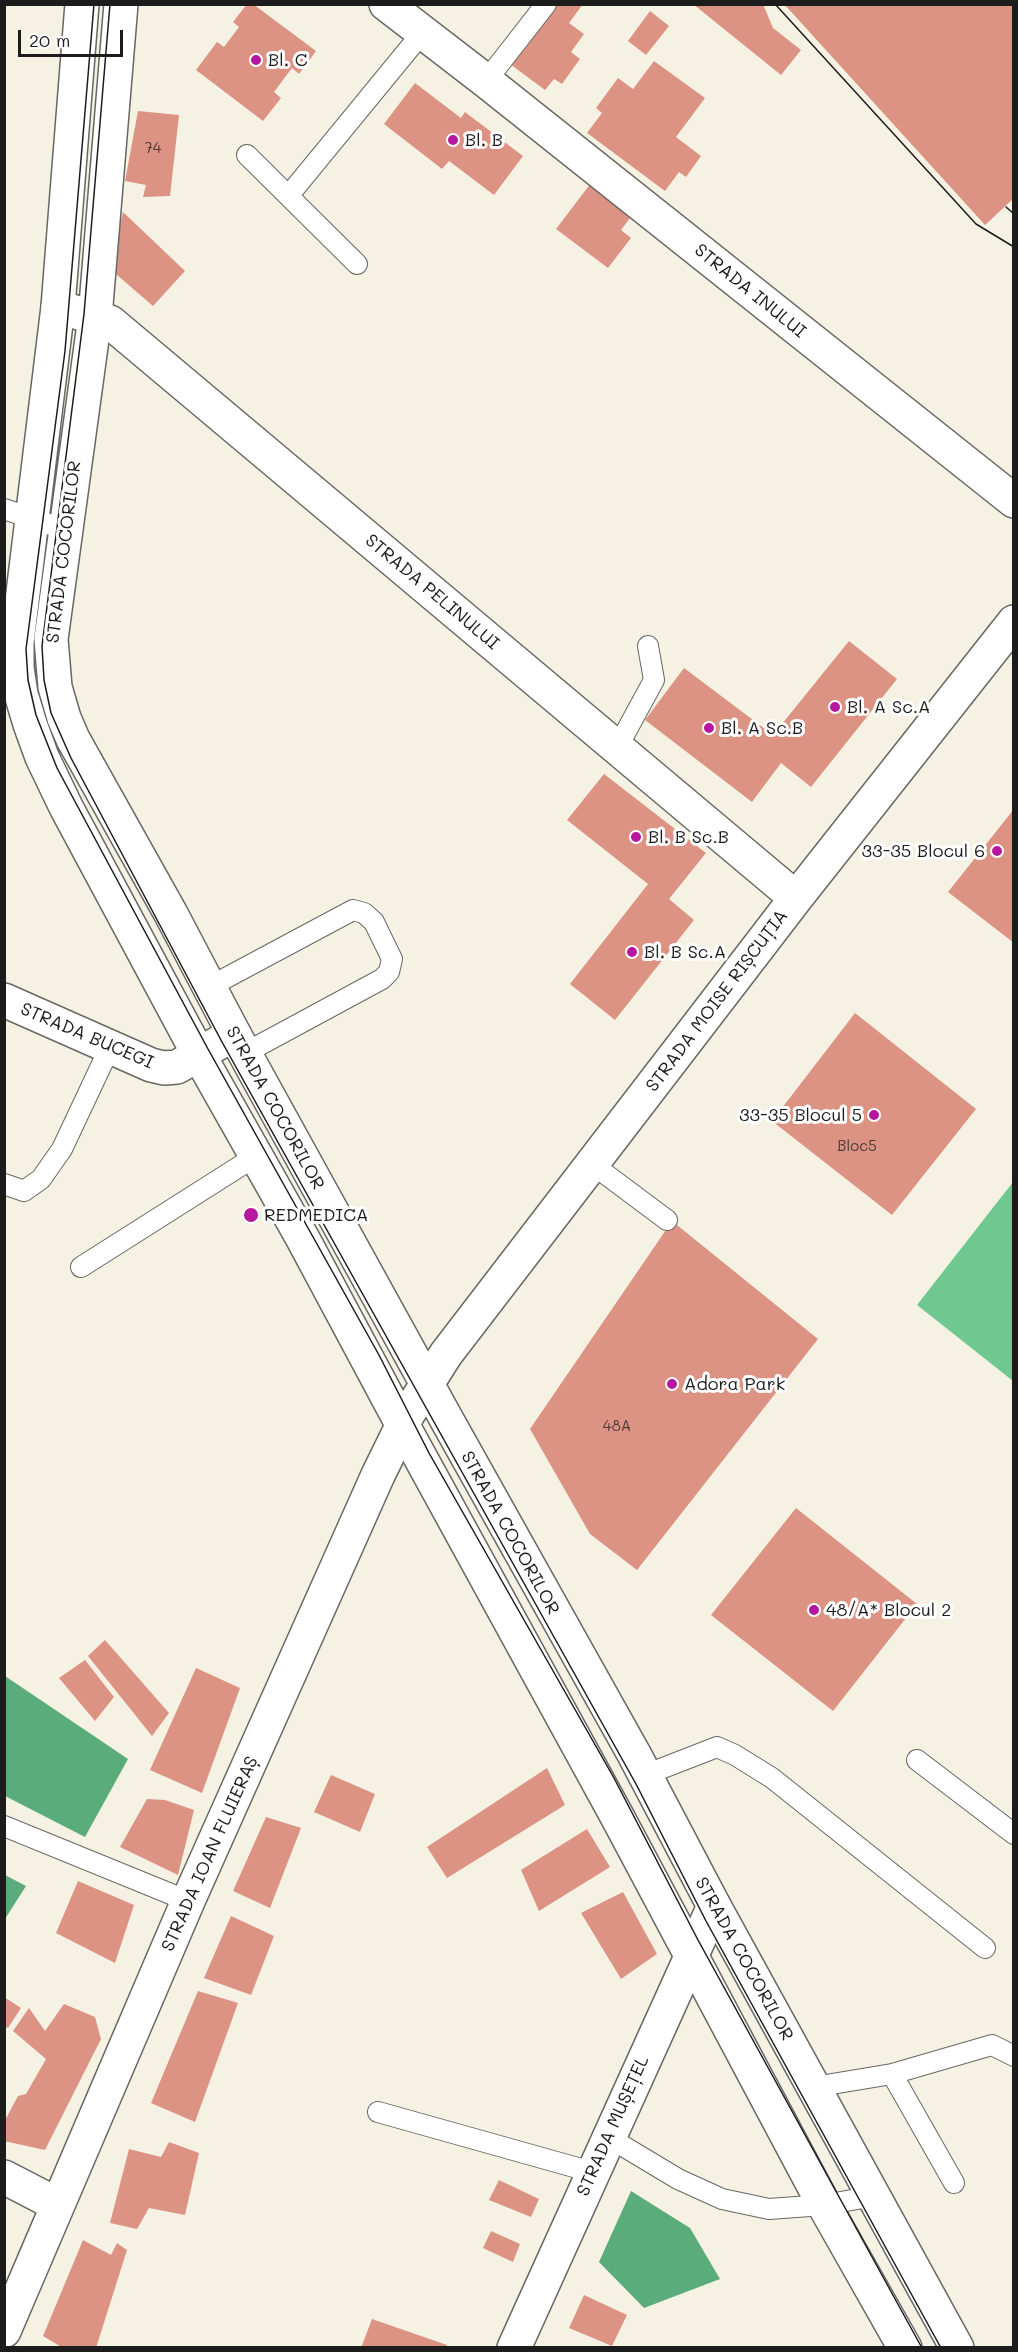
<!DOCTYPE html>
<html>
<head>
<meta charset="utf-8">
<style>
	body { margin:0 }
	#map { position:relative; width:1018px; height:2352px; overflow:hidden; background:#f6f2e3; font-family:Mali,sans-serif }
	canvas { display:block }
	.frame { position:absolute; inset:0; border:6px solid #1c1c1c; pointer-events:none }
	.scale { position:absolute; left:18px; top:30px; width:105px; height:27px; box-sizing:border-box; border:3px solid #1c1c1c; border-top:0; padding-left:8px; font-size:18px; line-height:21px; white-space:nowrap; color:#1c1c1c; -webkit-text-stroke:4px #fff; paint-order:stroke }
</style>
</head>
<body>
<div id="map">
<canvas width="1018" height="2352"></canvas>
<div class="frame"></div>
<div class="scale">20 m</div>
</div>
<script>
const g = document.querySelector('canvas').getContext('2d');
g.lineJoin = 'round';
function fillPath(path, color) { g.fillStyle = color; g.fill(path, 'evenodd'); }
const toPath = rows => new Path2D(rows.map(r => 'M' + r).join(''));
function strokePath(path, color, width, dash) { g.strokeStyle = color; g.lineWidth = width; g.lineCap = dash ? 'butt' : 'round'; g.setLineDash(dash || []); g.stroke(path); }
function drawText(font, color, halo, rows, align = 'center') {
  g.font = font + ' Mali,sans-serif'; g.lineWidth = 6; g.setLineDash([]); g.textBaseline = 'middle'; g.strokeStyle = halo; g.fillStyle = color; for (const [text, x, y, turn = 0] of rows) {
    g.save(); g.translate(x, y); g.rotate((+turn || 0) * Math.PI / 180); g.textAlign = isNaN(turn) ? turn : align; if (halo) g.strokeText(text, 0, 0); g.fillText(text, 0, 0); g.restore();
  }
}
fillPath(toPath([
	[1013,1182,1013,1381,917,1305]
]), '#6ec88f');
fillPath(toPath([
	[5,1676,128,1759,85,1837,5,1796],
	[5,1875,26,1886,5,1919],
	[631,2191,690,2228,720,2279,644,2308,599,2262]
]), '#5aac7a');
fillPath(toPath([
	[247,4,253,4,316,51,299,74,292,68,274,92,281,98,263,121,196,70,217,42,224,47,239,27,233,22],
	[554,4,583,4,569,23,584,34,571,52,580,59,562,84,554,79,545,90,510,64],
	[693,4,763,4,773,28,801,50,781,75],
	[784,4,1014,4,1014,198,985,225],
	[650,11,669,26,646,55,628,41],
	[654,61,705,98,676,137,701,156,686,177,679,172,665,191,587,133,602,113,596,108,618,78,633,89],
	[415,83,461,118,465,112,523,156,494,195,449,161,442,169,384,124],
	[138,111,179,115,170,196,143,197,146,185,125,181],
	[591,183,633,214,621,230,631,238,608,268,556,229],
	[123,212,185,271,153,306,110,269],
	[849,641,897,679,811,787,781,763,752,802,645,720,684,668,773,735],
	[604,774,706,853,669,899,694,920,615,1020,570,984,648,884,567,820],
	[1014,809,1014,943,948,892],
	[855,1013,976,1109,892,1215,772,1121],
	[672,1221,818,1339,637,1570,590,1534,530,1429],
	[796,1508,917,1604,833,1711,711,1615],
	[105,1640,169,1713,152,1736,88,1656],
	[85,1660,114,1697,95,1721,59,1678],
	[196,1668,240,1688,202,1793,150,1770],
	[547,1768,565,1805,447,1878,427,1847],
	[331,1775,375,1794,360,1832,314,1812],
	[147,1799,165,1800,194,1810,178,1875,120,1847],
	[266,1817,301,1828,270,1908,233,1891],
	[587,1829,610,1867,539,1911,521,1870],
	[78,1881,134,1905,115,1963,56,1933],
	[623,1892,657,1954,621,1979,581,1913],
	[231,1916,274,1936,251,1995,204,1978],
	[198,1991,238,2003,195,2122,151,2103],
	[4,1997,21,2008,8,2028,4,2026],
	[64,2004,95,2017,101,2039,45,2150,4,2141,4,2122,18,2096,26,2094,46,2059,13,2031,29,2008,45,2031],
	[169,2142,199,2153,185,2215,149,2208,137,2229,110,2223,129,2149,161,2157],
	[499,2180,539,2199,531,2217,489,2200],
	[491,2231,520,2244,513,2262,483,2248],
	[83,2240,111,2255,117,2243,127,2250,96,2348,63,2348,43,2336],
	[584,2295,627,2315,612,2346,569,2328],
	[372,2319,447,2345,446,2348,361,2348]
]), '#dc9384');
const lane = toPath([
	[486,81,546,4],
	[247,155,357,264],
	[289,195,422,33],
	[4,509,66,530],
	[617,748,654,680,648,646],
	[209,987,353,910,364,913,374,922,392,959,389,972,382,979,245,1053],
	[592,1164,667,1220],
	[4,1184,24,1191,41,1179,62,1149,110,1047],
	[81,1267,256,1156],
	[917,1760,1014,1834],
	[645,1775,717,1747,735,1755,772,1778,985,1948],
	[4,1826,188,1901],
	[892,2074,954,2183],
	[814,2087,892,2074,992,2045,1014,2056],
	[378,2112,592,2172],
	[608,2137,678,2179,722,2199,769,2209,824,2205,874,2196]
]);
const street = toPath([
	[386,4,486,81,1014,501],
	[58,307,110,322,796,898],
	[4,1000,151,1065,164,1068,177,1067,234,1034],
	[4,2177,58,2205],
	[4,2331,188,1901,378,1475,408,1414,446,1354,796,898,1014,622],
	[514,2348,714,1906]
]);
const secondary = toPath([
	[82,4,58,307,17,642,17,668,21,694,30,724,42,757,66,807,199,1055,303,1239,402,1424,618,1818,824,2205,905,2348],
	[121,4,95,317,51,639,55,687,64,718,73,739,171,914,234,1034,448,1422,634,1754,714,1906,957,2348]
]);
strokePath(lane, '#686762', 22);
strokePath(street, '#686762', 36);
strokePath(secondary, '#686762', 36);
strokePath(lane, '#fff', 20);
strokePath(street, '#fff', 33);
strokePath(secondary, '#fff', 33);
strokePath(toPath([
	[94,4,65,351,26,649,28,680,36,715,57,768,208,1049,379,1355,429,1453,614,1778,698,1940,922,2348],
	[110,4,84,314,42,646,44,680,51,713,71,758,222,1042,636,1784,706,1921,941,2348],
	[775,4,976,224,1014,247],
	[1006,207,1014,214]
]), '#1c1c1c', 1.5);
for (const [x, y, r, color] of [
	[256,60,6,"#b5179e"],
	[453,140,6,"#b5179e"],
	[835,707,6,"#b5179e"],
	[709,728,6,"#b5179e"],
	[636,837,6,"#b5179e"],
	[997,851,6,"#b5179e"],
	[632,952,6,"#b5179e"],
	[874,1115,6,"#b5179e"],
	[251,1215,8,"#b5179e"],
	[672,1384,6,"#b5179e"],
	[814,1610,6,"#b5179e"]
]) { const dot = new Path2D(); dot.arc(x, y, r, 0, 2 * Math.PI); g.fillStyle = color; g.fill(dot); strokePath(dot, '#fff', 2); }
drawText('15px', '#4c3a36', null, [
	["74",153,148],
	["Bloc5",857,1146],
	["48A",617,1426]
]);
drawText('18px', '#1c1c1c', '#fff', [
	["Bl. C",268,60],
	["Bl. B",465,140],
	["Bl. A Sc.A",847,707],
	["Bl. A Sc.B",721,728],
	["Bl. B Sc.B",648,837],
	["33-35 Blocul 6",985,851,"right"],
	["Bl. B Sc.A",644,952],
	["33-35 Blocul 5",862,1115,"right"],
	["REDMEDICA",264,1215],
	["Adora Park",684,1384],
	["48/A* Blocul 2",826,1610]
], 'left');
drawText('18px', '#1c1c1c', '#fff', [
	["STRADA INULUI",750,291,39],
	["STRADA COCORILOR",64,552,-83],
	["STRADA PELINULUI",432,592,40],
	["STRADA MOISE RIȘCUȚIA",717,1001,-53],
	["STRADA BUCEGI",87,1036,23],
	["STRADA COCORILOR",275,1108,61],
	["STRADA COCORILOR",510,1533,61],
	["STRADA IOAN FLUIERAȘ",210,1854,-66],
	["STRADA COCORILOR",744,1959,61],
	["STRADA MUȘEȚEL",613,2126,-66]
]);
</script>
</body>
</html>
